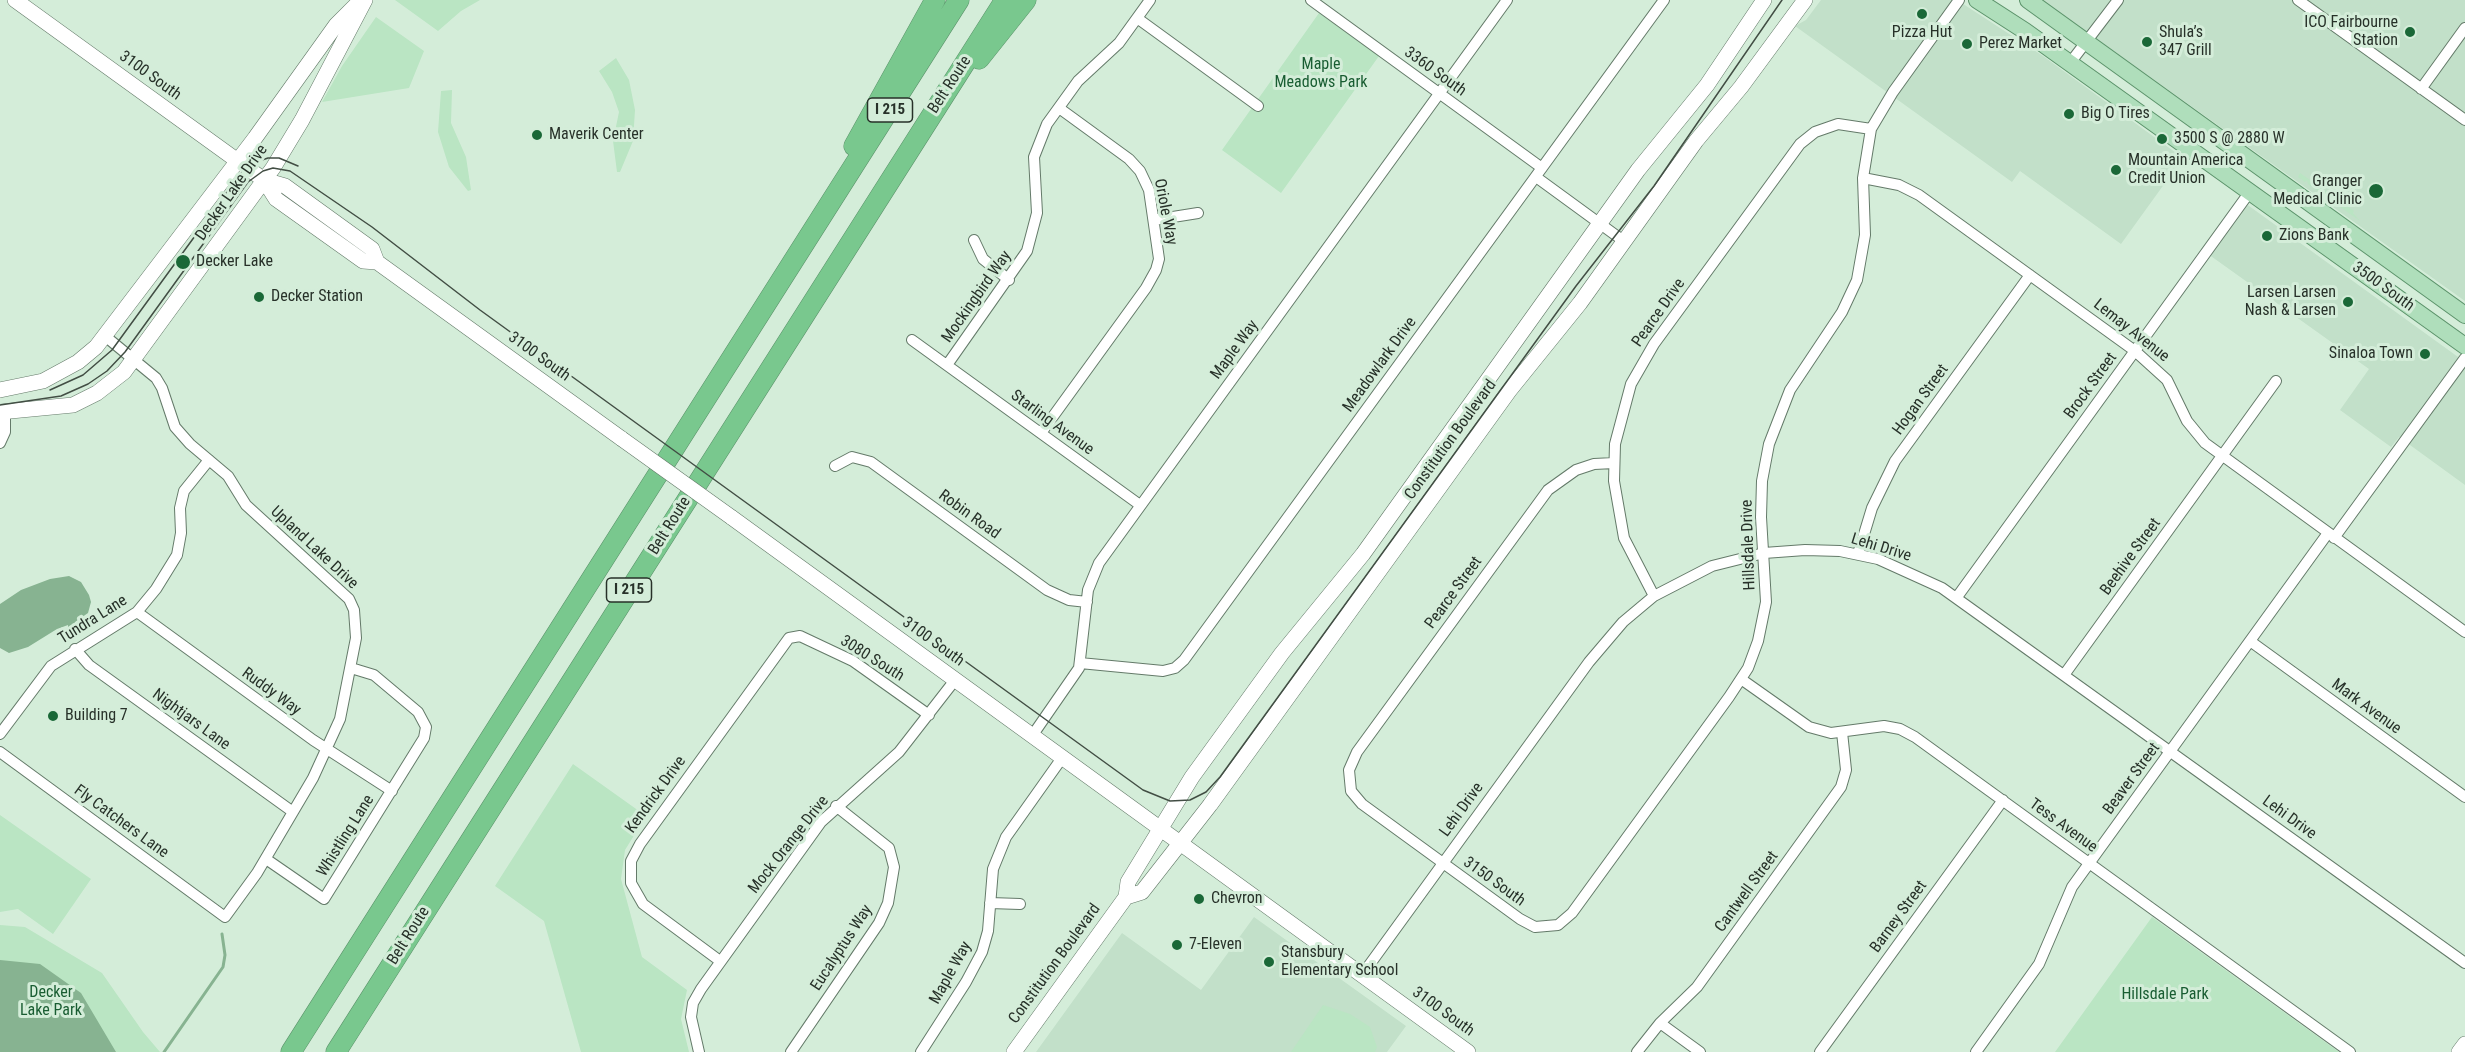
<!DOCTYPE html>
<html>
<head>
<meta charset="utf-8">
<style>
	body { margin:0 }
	canvas { display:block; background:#d4edd9 }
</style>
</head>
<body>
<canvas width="2465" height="1052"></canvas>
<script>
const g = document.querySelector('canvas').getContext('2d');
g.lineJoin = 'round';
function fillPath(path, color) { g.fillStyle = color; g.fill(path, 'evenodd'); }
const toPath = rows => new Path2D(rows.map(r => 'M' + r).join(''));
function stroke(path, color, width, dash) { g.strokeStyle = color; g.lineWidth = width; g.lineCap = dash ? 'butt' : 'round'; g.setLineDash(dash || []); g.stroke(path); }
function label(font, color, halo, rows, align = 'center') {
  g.font = font + ' "Roboto Condensed",sans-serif'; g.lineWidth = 6; g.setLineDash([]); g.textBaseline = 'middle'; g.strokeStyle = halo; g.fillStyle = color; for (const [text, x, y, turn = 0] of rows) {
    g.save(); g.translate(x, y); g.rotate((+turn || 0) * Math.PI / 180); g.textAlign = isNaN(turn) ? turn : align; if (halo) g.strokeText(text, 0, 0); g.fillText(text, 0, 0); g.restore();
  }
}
const built = toPath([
	[1821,0,1957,0,2043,56,2183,158,2121,244,2020,171,2012,182,1795,26,1806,20],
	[2042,0,2465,0,2465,301],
	[2238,198,2465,362,2465,485,2399,437,2391,447,2340,410,2369,369,2201,249],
	[1254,917,1406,1026,1387,1052,1036,1052,1122,933,1201,990]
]);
const green = toPath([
	[395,0,480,0,461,11,438,31],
	[1319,13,1379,56,1281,193,1222,150],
	[376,17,424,51,409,88,322,102,342,66],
	[616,58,629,80,635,110,633,141,620,172,617,172,613,141,619,112,612,92,599,71],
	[452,90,451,123,466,157,471,190,468,191,449,167,438,132,441,91],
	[2300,173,2354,211,2353,213,2360,221,2308,184,2307,180,2305,182,2298,177],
	[573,764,646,816,625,850,621,879,642,957,687,990,681,1019,689,1052,581,1052,544,921,495,886],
	[0,815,91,879,53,934,18,909,0,912],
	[2152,917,2177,935,2339,1052,2055,1052],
	[0,925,25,927,102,973,143,1032,160,1052,0,1052],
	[1323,1005,1350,1014,1370,1027,1377,1047,1375,1052,1291,1052]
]);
const water = toPath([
	[69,576,81,582,89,595,91,602,88,613,75,622,71,629,68,629,68,625,57,629,28,647,9,653,0,648,0,604,21,590,50,579],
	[0,960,40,964,81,993,116,1052,0,1052]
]);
const stream = toPath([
	[164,1052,223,967,225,955,222,934]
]);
const street = toPath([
	[1311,0,1542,168],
	[2298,0,2465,120],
	[1137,18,1258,106],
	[2070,63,2118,0],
	[2421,89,2465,28],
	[1536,177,1625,242],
	[1863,178,1899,185,1919,195,2135,351,2167,380,2187,421,2205,443,2465,632],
	[1154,220,1198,213],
	[974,240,983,259,1009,280],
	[912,340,1140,505],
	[947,365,1027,251,1037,213,1034,157,1047,124,1078,81,1119,43,1150,0],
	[1041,433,1146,288,1156,270,1159,259,1149,190,1140,171,1129,159,1059,108],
	[0,443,5,432,5,412],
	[1614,463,1594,464,1576,470,1548,490,1357,752,1349,770,1351,791,1362,804,1520,919,1535,927,1558,925,1572,913,1729,697,1748,668,1758,641,1766,602,1761,517,1762,481,1769,444,1790,390,1842,312,1857,280,1865,235,1863,178,1871,129,1893,92,1959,0],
	[835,466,852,457,871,462,1047,590,1069,600,1087,602],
	[2334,538,2465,358],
	[1858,554,1872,508,1895,461,2030,275],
	[1654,596,1624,538,1614,481,1615,444,1631,384,1654,344,1800,144,1815,132,1838,124,1871,129],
	[1957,597,2249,193],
	[137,612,313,740,392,791],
	[2250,641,2465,797],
	[75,649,89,665,293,812],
	[1080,663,1163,671,1175,668,1184,660,1664,0],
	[2064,675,2276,381],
	[1741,679,1809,727,1831,733,1884,726,1900,729,1915,737,2350,1052],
	[0,734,51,666,137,612,156,589,177,555,181,533,180,508,184,491,209,460],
	[1032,736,1079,668,1088,590,1099,563,1507,0],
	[0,752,225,917,257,873,313,778,340,719,356,638,354,610,349,599,246,505,228,476,190,444,175,427,162,388,156,378,105,336],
	[266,859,324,899,424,738,426,727,418,712,374,675,351,668],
	[990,903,1020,904],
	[720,961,643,904,631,883,631,861,640,844,789,638,800,636,853,661,929,715],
	[1362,975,1589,662,1623,622,1654,596,1712,566,1764,553,1805,550,1840,551,1878,559,1942,588,2465,963],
	[1660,1023,1700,1052],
	[699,1052,691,1017,693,1003,701,989,821,822,899,752,955,680],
	[791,1052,879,923,888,903,894,867,889,848,836,806],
	[921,1052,966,982,982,952,988,931,993,869,1006,837,1062,758],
	[1637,1052,1660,1023,1697,987,1841,787,1846,770,1842,732],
	[1820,1052,2003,800],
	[1976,1052,2039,964,2072,887,2328,533]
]);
const secondary = toPath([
	[15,0,264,180,285,186,372,249,377,262,622,439],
	[264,180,276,199,363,261,377,262],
	[0,390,43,381,78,362,96,347,255,138,336,25,358,3],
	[0,412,73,405,97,393,124,372,273,168,302,120,365,0],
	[731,517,1468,1052],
	[1126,897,1142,892,1210,805,1509,391,1580,303,1696,141,1741,87,1805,0],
	[1014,1052,1126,897,1128,882,1192,777,1282,653,1363,554,1638,170,1707,85,1764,0],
	[2459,1052,2465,1044]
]);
const primary = toPath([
	[1977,0,2025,31,2465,346],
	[2028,0,2465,315]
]);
const highway = toPath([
	[979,59,1026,0],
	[854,146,935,0],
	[291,1052,959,0],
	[336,1052,1005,0]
]);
const tram = toPath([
	[50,390,83,375,112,350,243,170,253,163,268,158,279,158,298,166],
	[0,405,61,396,88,384,107,371,125,352,248,182,263,171,273,168,290,171,372,227,480,310,1143,790,1170,801,1190,800,1206,792,1220,777,1576,286,1654,186,1782,0]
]);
const secondaryBridge = toPath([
	[622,439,731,517]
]);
const markers = [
	[1922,14,6,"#1a6837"],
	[2410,32,6,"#1a6837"],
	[2147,42,6,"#1a6837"],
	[1967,44,6,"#1a6837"],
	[2069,114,6,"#1a6837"],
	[537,135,6,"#1a6837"],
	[2162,139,6,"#1a6837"],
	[2116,170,6,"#1a6837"],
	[2376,191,8,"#1a6837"],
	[2267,236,6,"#1a6837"],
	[183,262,8,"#1a6837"],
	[259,297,6,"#1a6837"],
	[2348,302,6,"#1a6837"],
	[2425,354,6,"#1a6837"],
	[53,716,6,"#1a6837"],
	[1199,899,6,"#1a6837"],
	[1177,945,6,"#1a6837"],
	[1269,962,6,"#1a6837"]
];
const shields = [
	[890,110,45],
	[629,590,45]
];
const shieldNames = [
	["I 215",890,110],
	["I 215",629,590]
];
const poiNames = [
	["ICO Fairbourne",2398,23,"right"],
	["Station",2398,41,"right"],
	["Pizza Hut",1922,33,"center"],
	["Shula’s",2159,33],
	["347 Grill",2159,51],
	["Perez Market",1979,44],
	["Big O Tires",2081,114],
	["Maverik Center",549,135],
	["3500 S @ 2880 W",2174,139],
	["Mountain America",2128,161],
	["Credit Union",2128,179],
	["Granger",2362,182,"right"],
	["Medical Clinic",2362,200,"right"],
	["Zions Bank",2279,236],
	["Decker Lake",196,262],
	["Larsen Larsen",2336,293,"right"],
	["Nash & Larsen",2336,311,"right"],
	["Decker Station",271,297],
	["Sinaloa Town",2413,354,"right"],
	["Building 7",65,716],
	["Chevron",1211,899],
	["7-Eleven",1189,945],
	["Stansbury",1281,953],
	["Elementary School",1281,971]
];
const parkNames = [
	["Maple",1321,65],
	["Meadows Park",1321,83],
	["Decker",51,993],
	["Lake Park",51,1011],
	["Hillsdale Park",2165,995]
];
const streetNames = [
	["3360 South",1435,72,36],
	["3100 South",150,76,36],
	["Belt Route",950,85,-57],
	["Decker Lake Drive",232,193,-55],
	["Oriole Way",1165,212,79],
	["3500 South",2383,287,36],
	["Mockingbird Way",977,297,-55],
	["Pearce Drive",1659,313,-55],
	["Lemay Avenue",2131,331,38],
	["Maple Way",1235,350,-54],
	["3100 South",539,357,36],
	["Meadowlark Drive",1380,365,-54],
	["Brock Street",2091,386,-54],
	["Hogan Street",1921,400,-54],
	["Starling Avenue",1052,423,36],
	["Constitution Boulevard",1451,440,-54],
	["Robin Road",969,515,36],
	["Belt Route",670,526,-58],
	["Hillsdale Drive",1749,545,-92],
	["Upland Lake Drive",314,548,43],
	["Lehi Drive",1881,548,17],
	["Beehive Street",2131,557,-54],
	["Pearce Street",1454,593,-54],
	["Tundra Lane",93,620,-32],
	["3100 South",933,642,36],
	["3080 South",872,659,32],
	["Ruddy Way",271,692,36],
	["Mark Avenue",2366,707,36],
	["Nightjars Lane",191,720,36],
	["Beaver Street",2132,779,-54],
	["Kendrick Drive",656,795,-54],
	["Lehi Drive",1462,810,-54],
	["Lehi Drive",2289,818,36],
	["Fly Catchers Lane",121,822,36],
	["Tess Avenue",2063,826,36],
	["Whistling Lane",346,836,-58],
	["Mock Orange Drive",789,845,-52],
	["3150 South",1494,882,36],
	["Cantwell Street",1747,892,-54],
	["Barney Street",1899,917,-54],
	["Belt Route",409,936,-58],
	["Eucalyptus Way",842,948,-57],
	["Constitution Boulevard",1055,964,-54],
	["Maple Way",951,973,-61],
	["3100 South",1443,1012,36]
];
fillPath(built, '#c2e0c9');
fillPath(green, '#bae5c3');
fillPath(water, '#87b391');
stroke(stream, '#87b391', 3);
stroke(street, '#647a69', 12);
stroke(secondary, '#647a69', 16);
stroke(primary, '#5c936b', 18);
stroke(highway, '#5c936b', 21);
stroke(street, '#fff', 10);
stroke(secondary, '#fff', 15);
stroke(primary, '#afdebb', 16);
stroke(highway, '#79c88e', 20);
stroke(tram, '#424e44', 1.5);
stroke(secondaryBridge, '#647a69', 16, []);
stroke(secondaryBridge, '#fff', 15);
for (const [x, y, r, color] of markers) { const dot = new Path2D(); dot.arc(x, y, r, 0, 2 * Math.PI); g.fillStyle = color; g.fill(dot); stroke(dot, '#d4edd9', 2); }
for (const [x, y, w] of shields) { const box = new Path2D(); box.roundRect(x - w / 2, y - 12, w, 24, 4.5); g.fillStyle = '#d4edd9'; g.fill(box); stroke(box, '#273129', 1.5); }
label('bold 15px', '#273129', null, shieldNames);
label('16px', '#273129', '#d4edd9', poiNames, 'left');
label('16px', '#195d32', '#d4edd9', parkNames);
label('16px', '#273129', '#d4edd9', streetNames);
</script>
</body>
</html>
